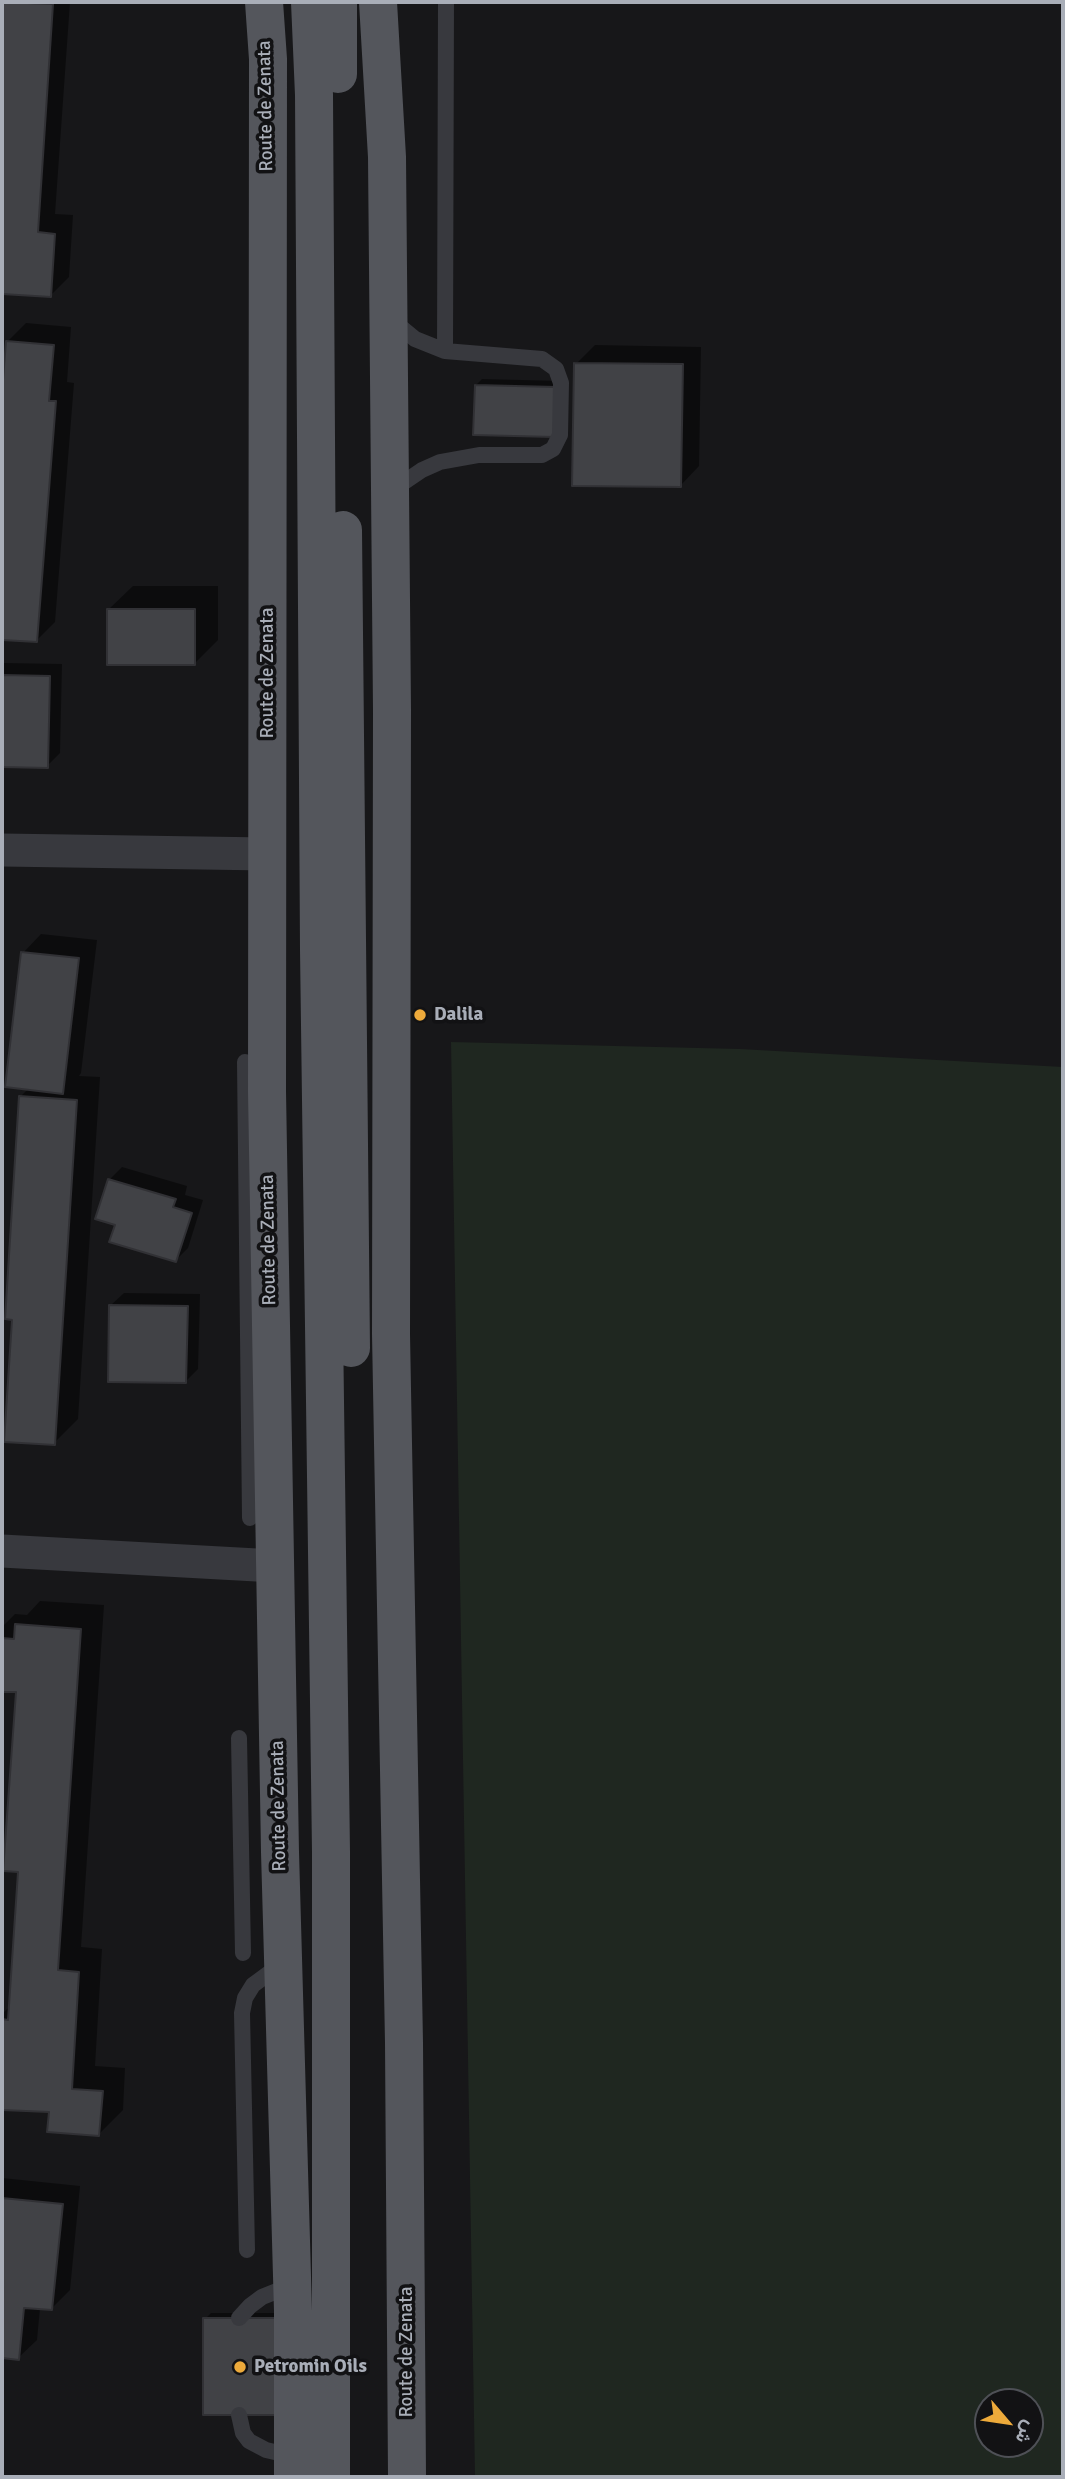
<!DOCTYPE html>
<html>
<head>
<meta charset="utf-8">
<style>
	body { margin:0 }
	#map { position:relative; width:1065px; height:2479px; overflow:hidden; background:#171719; font-family:Signika,Vazirmatn,sans-serif }
	canvas { display:block }
	.frame { position:absolute; inset:0; border:4px solid #a9aeb8; pointer-events:none }
	.north { position:absolute; left:974px; top:2388px; width:70px; height:70px; box-sizing:border-box; background:#121214; border:2px solid #4e5056; border-radius:50%; rotate:119deg; font-size:19px; font-weight:700; line-height:28px; text-align:center; color:#a9aeb8 }
	.north::after { content:''; display:block; margin:auto; width:24px; height:32px; background:#edaa3b; clip-path:polygon(50% 0,100% 100%,50% 72%,0 100%) }
</style>
</head>
<body>
<div id="map">
<canvas width="1065" height="2479"></canvas>
<div class="frame"></div>
<div class="north">ش</div>
</div>
<script>
const g = document.querySelector('canvas').getContext('2d');
g.lineJoin = 'round';
function fillPath(path, color) { g.fillStyle = color; g.fill(path, 'evenodd'); }
const toPath = rows => new Path2D(rows.map(r => 'M' + r).join(''));
function stroke(path, color, width, dash) { g.strokeStyle = color; g.lineWidth = width; g.lineCap = dash ? 'butt' : 'round'; g.setLineDash(dash || []); g.stroke(path); }
function label(font, color, halo, rows, align = 'center') {
  g.font = font + ' Signika,sans-serif'; g.lineWidth = 7; g.setLineDash([]); g.textBaseline = 'middle'; g.strokeStyle = halo; g.fillStyle = color; for (const [text, x, y, turn = 0] of rows) {
    g.save(); g.translate(x, y); g.rotate((+turn || 0) * Math.PI / 180); g.textAlign = isNaN(turn) ? turn : align; if (halo) g.strokeText(text, 0, 0); g.fillText(text, 0, 0); g.restore();
  }
}
const green = toPath([
	[451,1042,740,1049,1063,1067,1063,2477,475,2477],
	[988,2402,1030,2402,1030,2444,988,2444]
]);
const shadow = toPath([
	[2,2,70,2,55,214,73,215,69,277,51,295,2,292],
	[26,323,71,327,67,382,74,383,55,622,37,640,2,638,2,416,7,342],
	[595,345,701,347,699,466,681,485,576,364],
	[482,379,561,381,560,429,476,385],
	[133,586,218,586,218,640,194,664,109,609],
	[4,663,62,664,60,753,47,766,2,765,2,666],
	[41,934,97,940,81,1073,79,1076,100,1077,78,1419,54,1443,14,1318,20,1097,29,1088,23,953],
	[122,1167,187,1186,185,1195,203,1200,188,1248,176,1260,117,1224,109,1180],
	[124,1293,200,1294,198,1369,185,1382,111,1305],
	[40,1601,104,1605,81,1947,102,1949,95,2066,125,2068,123,2110,99,2134,51,2111,2,2108,2,2014,11,2005,19,1870,18,1691,2,1690,2,1627,15,1614,27,1615],
	[2,2178,80,2186,70,2290,51,2309,40,2308,37,2340,18,2358,2,2357],
	[211,2313,282,2313,276,2413,205,2319],
	[2,2453,4,2453,2,2477]
]);
const building = toPath([
	[2,2,53,4,38,232,55,234,51,297,2,294,2,2],
	[6,341,54,345,49,401,56,401,37,642,2,640,2,392,6,341],
	[574,363,683,364,681,487,572,486,574,363],
	[475,385,556,387,554,437,473,435,475,385],
	[107,609,195,609,195,665,107,665,107,609],
	[2,675,50,676,48,768,2,767,2,675],
	[21,952,79,958,63,1094,5,1087,21,952],
	[19,1096,77,1100,55,1445,4,1442,12,1320,5,1319,19,1096],
	[108,1179,176,1199,173,1207,192,1213,176,1262,109,1242,115,1225,95,1219,108,1179],
	[109,1305,188,1306,186,1383,108,1382,109,1305],
	[15,1624,81,1629,58,1970,79,1972,72,2089,103,2091,99,2136,47,2132,49,2112,2,2110,2,2019,8,2020,18,1872,3,1871,16,1692,2,1692,2,1638,14,1639,15,1624],
	[2,2198,63,2204,52,2310,24,2308,19,2360,2,2358,2,2198],
	[203,2318,276,2318,277,2415,203,2415,203,2318]
]);
const service = toPath([
	[392,320,415,339,445,351,542,359,556,369,561,383,560,435,553,449,542,455,479,455,440,462,422,470,394,489],
	[445,351,446,2],
	[245,1062,250,1518],
	[239,1738,243,1953],
	[247,2250,242,2013,245,1998,253,1985,272,1971,283,1969],
	[239,2318,250,2306,262,2297,277,2291,292,2291],
	[239,2415,243,2433,249,2441,266,2450,292,2456]
]);
const minor = toPath([
	[2,850,268,854],
	[2,1551,275,1566]
]);
const primary = toPath([
	[264,2,268,59,267,1091,280,1852,293,2311,293,2477],
	[310,2,314,95,319,950,331,1852,331,2477],
	[338,2,338,74],
	[378,2,387,157,392,710,391,1334,404,2043,407,2477],
	[343,530,351,1348]
]);
const markers = [
	[420,1015,7,"#edaa3b"],
	[240,2367,7,"#edaa3b"]
];
const streetNames = [
	["Route de Zenata",266,106,-91],
	["Route de Zenata",268,673,-90],
	["Route de Zenata",269,1240,-91],
	["Route de Zenata",279,1806,-91],
	["Route de Zenata",407,2352,-90]
];
const poiNames = [
	["Dalila",434,1015],
	["Petromin Oils",254,2367]
];
fillPath(green, '#1f2720');
fillPath(shadow, '#0007');
fillPath(building, '#414246');
stroke(building, '#313135', 2);
stroke(service, '#38393e', 16);
stroke(minor, '#38393e', 33);
stroke(primary, '#54565c', 38);
for (const [x, y, r, color] of markers) { const dot = new Path2D(); dot.arc(x, y, r, 0, 2 * Math.PI); g.fillStyle = color; g.fill(dot); stroke(dot, '#121214', 2.5); }
label('19px', '#a9aeb8', '#121214', streetNames);
label('bold 19px', '#a9aeb8', '#121214', poiNames, 'left');
</script>
</body>
</html>
